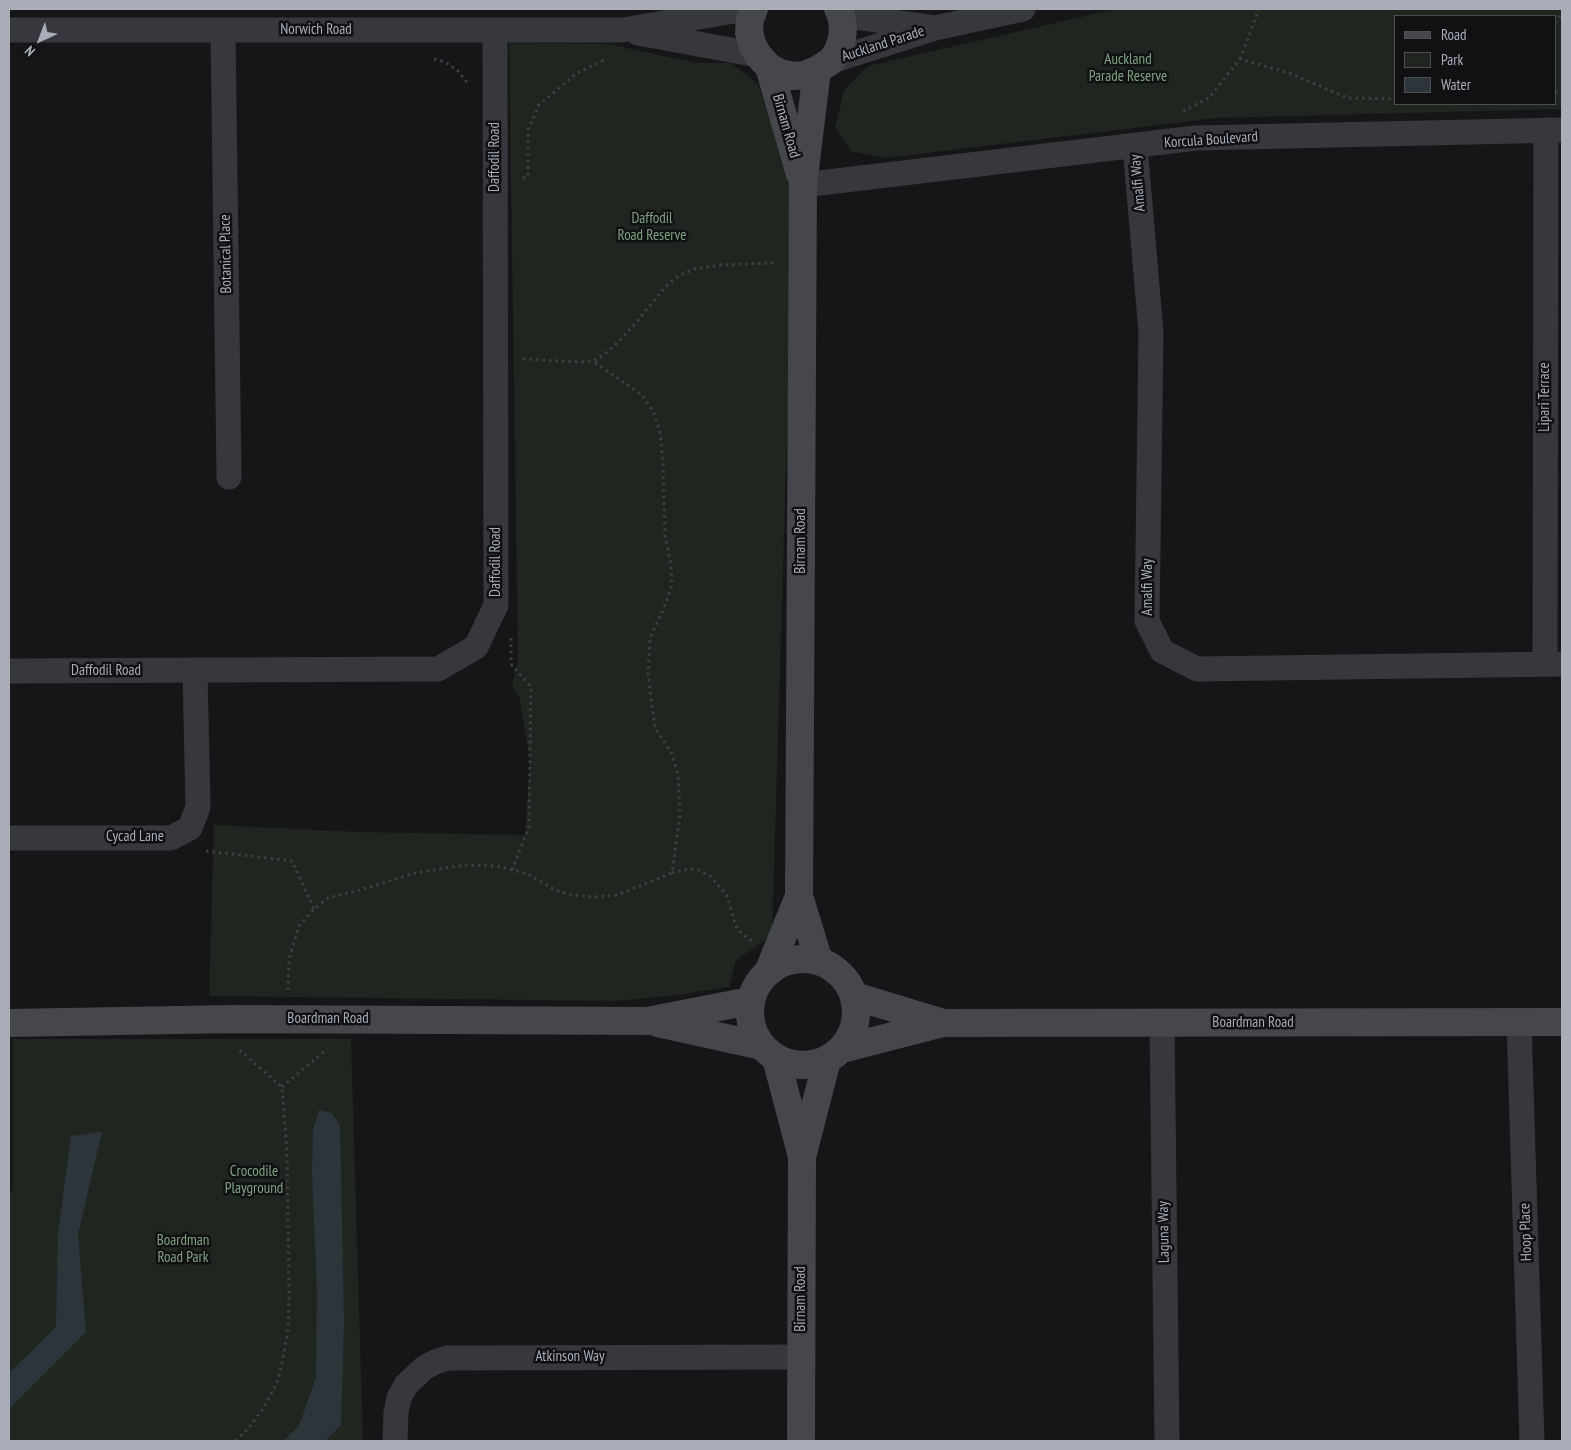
<!DOCTYPE html>
<html>
<head>
<meta charset="utf-8">
<style>
	body { margin:0 }
	#map { position:relative; width:1571px; height:1450px; overflow:hidden; background:#161618; font-family:"PT Sans Narrow",sans-serif }
	canvas { display:block }
	.frame { position:absolute; inset:0; border:10px solid #a8adb8; pointer-events:none }
	.legend { position:absolute; left:1394px; top:15px; width:162px; height:90px; box-sizing:border-box; background:#111113; border:1px solid #4d4f55; margin:0; padding:6px 9px; list-style:none; font-size:15px; color:#a8adb8 }
	.legend li { display:flex; align-items:center; gap:10px; height:25px }
	.legend b { width:25px; border:1px solid #4d4f55 }
	.north { position:absolute; left:15px; top:15px; width:50px; height:50px; -webkit-text-stroke:4px #111113; paint-order:stroke; rotate:223deg; font-size:14px; font-weight:700; line-height:20px; text-align:center; color:#a8adb8 }
	.north::after { content:''; display:block; margin:auto; width:18px; height:22px; background:#a8adb8; clip-path:polygon(50% 0,100% 100%,50% 72%,0 100%) }
</style>
</head>
<body>
<div id="map">
<canvas width="1571" height="1450"></canvas>
<div class="frame"></div>
<ul class="legend">
<li><b style="height:6px;background:#45474d"></b>Road</li>
<li><b style="height:14px;background:#1e261f"></b>Park</li>
<li><b style="height:14px;background:#2c353c"></b>Water</li>
</ul>
<div class="north">N</div>
</div>
<script>
const g = document.querySelector('canvas').getContext('2d');
g.lineJoin = 'round';
function fillPath(path, color) { g.fillStyle = color; g.fill(path, 'evenodd'); }
const toPath = rows => new Path2D(rows.map(r => 'M' + r).join(''));
function stroke(path, color, width, dash) { g.strokeStyle = color; g.lineWidth = width; g.lineCap = dash ? 'butt' : 'round'; g.setLineDash(dash || []); g.stroke(path); }
function label(font, color, halo, rows, align = 'center') {
  g.font = font + ' "PT Sans Narrow",sans-serif'; g.lineWidth = 5; g.setLineDash([]); g.textBaseline = 'middle'; g.strokeStyle = halo; g.fillStyle = color; for (const [text, x, y, turn = 0] of rows) {
    g.save(); g.translate(x, y); g.rotate((+turn || 0) * Math.PI / 180); g.textAlign = isNaN(turn) ? turn : align; if (halo) g.strokeText(text, 0, 0); g.fillText(text, 0, 0); g.restore();
  }
}
const green = toPath([
	[1116,9,1562,9,1562,109,1216,118,885,158,851,151,835,128,844,90,868,66],
	[1395,16,1555,16,1555,104,1395,104],
	[509,43,608,44,697,63,731,63,758,84,789,178,793,238,772,936,736,960,729,987,677,995,616,1001,209,996,214,825,360,832,525,835,530,761,519,696,512,686,518,661],
	[13,1039,351,1039,363,1441,9,1441,9,1194,13,1189]
]);
const water = toPath([
	[319,1110,332,1113,340,1126,344,1323,341,1425,325,1441,283,1441,299,1426,316,1377,317,1292,312,1172,313,1130],
	[102,1132,78,1234,86,1332,9,1409,9,1373,56,1327,58,1233,71,1136]
]);
const path = toPath([
	[1555,23,1562,13],
	[434,59,445,62,458,71,467,82],
	[1240,59,1259,9],
	[1555,92,1562,92],
	[1183,111,1209,98,1240,59,1289,73,1348,98,1395,99],
	[523,178,528,177,528,130,539,105,577,73,606,59],
	[523,359,580,362,593,361,602,356,614,346,635,324,666,286,680,275,694,269,721,265,774,263],
	[511,638,511,664,531,687,529,827,512,870],
	[206,851,292,861,314,909],
	[672,873,689,869,699,870,710,876,726,894,736,926,741,933,752,941],
	[288,990,289,959,299,926,314,909,328,898,360,890,415,873,465,865,497,866,512,870,528,874,555,890,572,895,594,897,617,895,672,873,680,815,678,774,671,752,655,728,648,673,650,638,664,608,672,585,671,564,665,537,663,465,660,432,653,411,642,395,593,361],
	[282,1087,327,1049],
	[236,1441,250,1426,262,1410,277,1383,282,1364,288,1330,289,1300,287,1151,282,1087,238,1049]
]);
const street = toPath([
	[841,15,928,27],
	[9,30,623,30,746,9],
	[223,30,229,477],
	[638,33,758,55],
	[831,61,935,28,1023,9],
	[1135,146,1151,332,1147,621,1162,651,1197,669,1562,664],
	[803,185,1196,138,1562,130],
	[1545,664,1546,130],
	[9,671,438,669,476,647,496,605,495,30],
	[9,838,171,838,190,828,198,807,195,671],
	[1162,1023,1167,1441],
	[1519,1023,1532,1441],
	[395,1441,396,1412,399,1398,406,1385,424,1368,435,1362,448,1358,801,1357]
]);
const secondary = toPath([
	[754,9,750,19,749,32,752,44,758,55,769,67,780,73,793,76,805,75,817,70,831,61,838,51,842,39,843,27,841,15,838,9],
	[769,67,800,174],
	[817,70,803,185,799,896,819,961],
	'750 1012a53 53 0 1 1 106 0a53 53 0 1 1-106 0Z',
	[769,970,799,896],
	[854,996,943,1023],
	[9,1023,234,1019,647,1021,750,1001],
	[658,1023,762,1046],
	[842,1049,943,1023,1562,1022],
	[776,1058,801,1153],
	[801,1441,802,1157,827,1060]
]);
const streetNames = [
	["Norwich Road",316,30],
	["Auckland Parade",883,44,-18],
	["Birnam Road",786,126,74],
	["Korcula Boulevard",1211,140,-4],
	["Daffodil Road",495,157,-90],
	["Amalfi Way",1138,183,-95],
	["Botanical Place",226,254,-91],
	["Lipari Terrace",1545,397,-90],
	["Birnam Road",801,541,-90],
	["Daffodil Road",496,562,-90],
	["Amalfi Way",1148,587,-90],
	["Daffodil Road",106,671],
	["Cycad Lane",135,837],
	["Boardman Road",328,1019],
	["Boardman Road",1253,1023],
	["Laguna Way",1164,1232,-91],
	["Hoop Place",1526,1232,-92],
	["Birnam Road",801,1299,-90],
	["Atkinson Way",570,1357]
];
const parkNames = [
	["Auckland",1128,60],
	["Parade Reserve",1128,77],
	["Daffodil",652,219],
	["Road Reserve",652,236],
	["Crocodile",254,1172],
	["Playground",254,1189],
	["Boardman",183,1241],
	["Road Park",183,1258]
];
fillPath(green, '#1e261f');
fillPath(water, '#2c353c');
stroke(path, '#3d3f44', 3, [2.5, 4]);
stroke(street, '#37383d', 25);
stroke(secondary, '#45474d', 28);
label('15px', '#a8adb8', '#111113', streetNames);
label('15px', '#7fa381', '#111113', parkNames);
</script>
</body>
</html>
